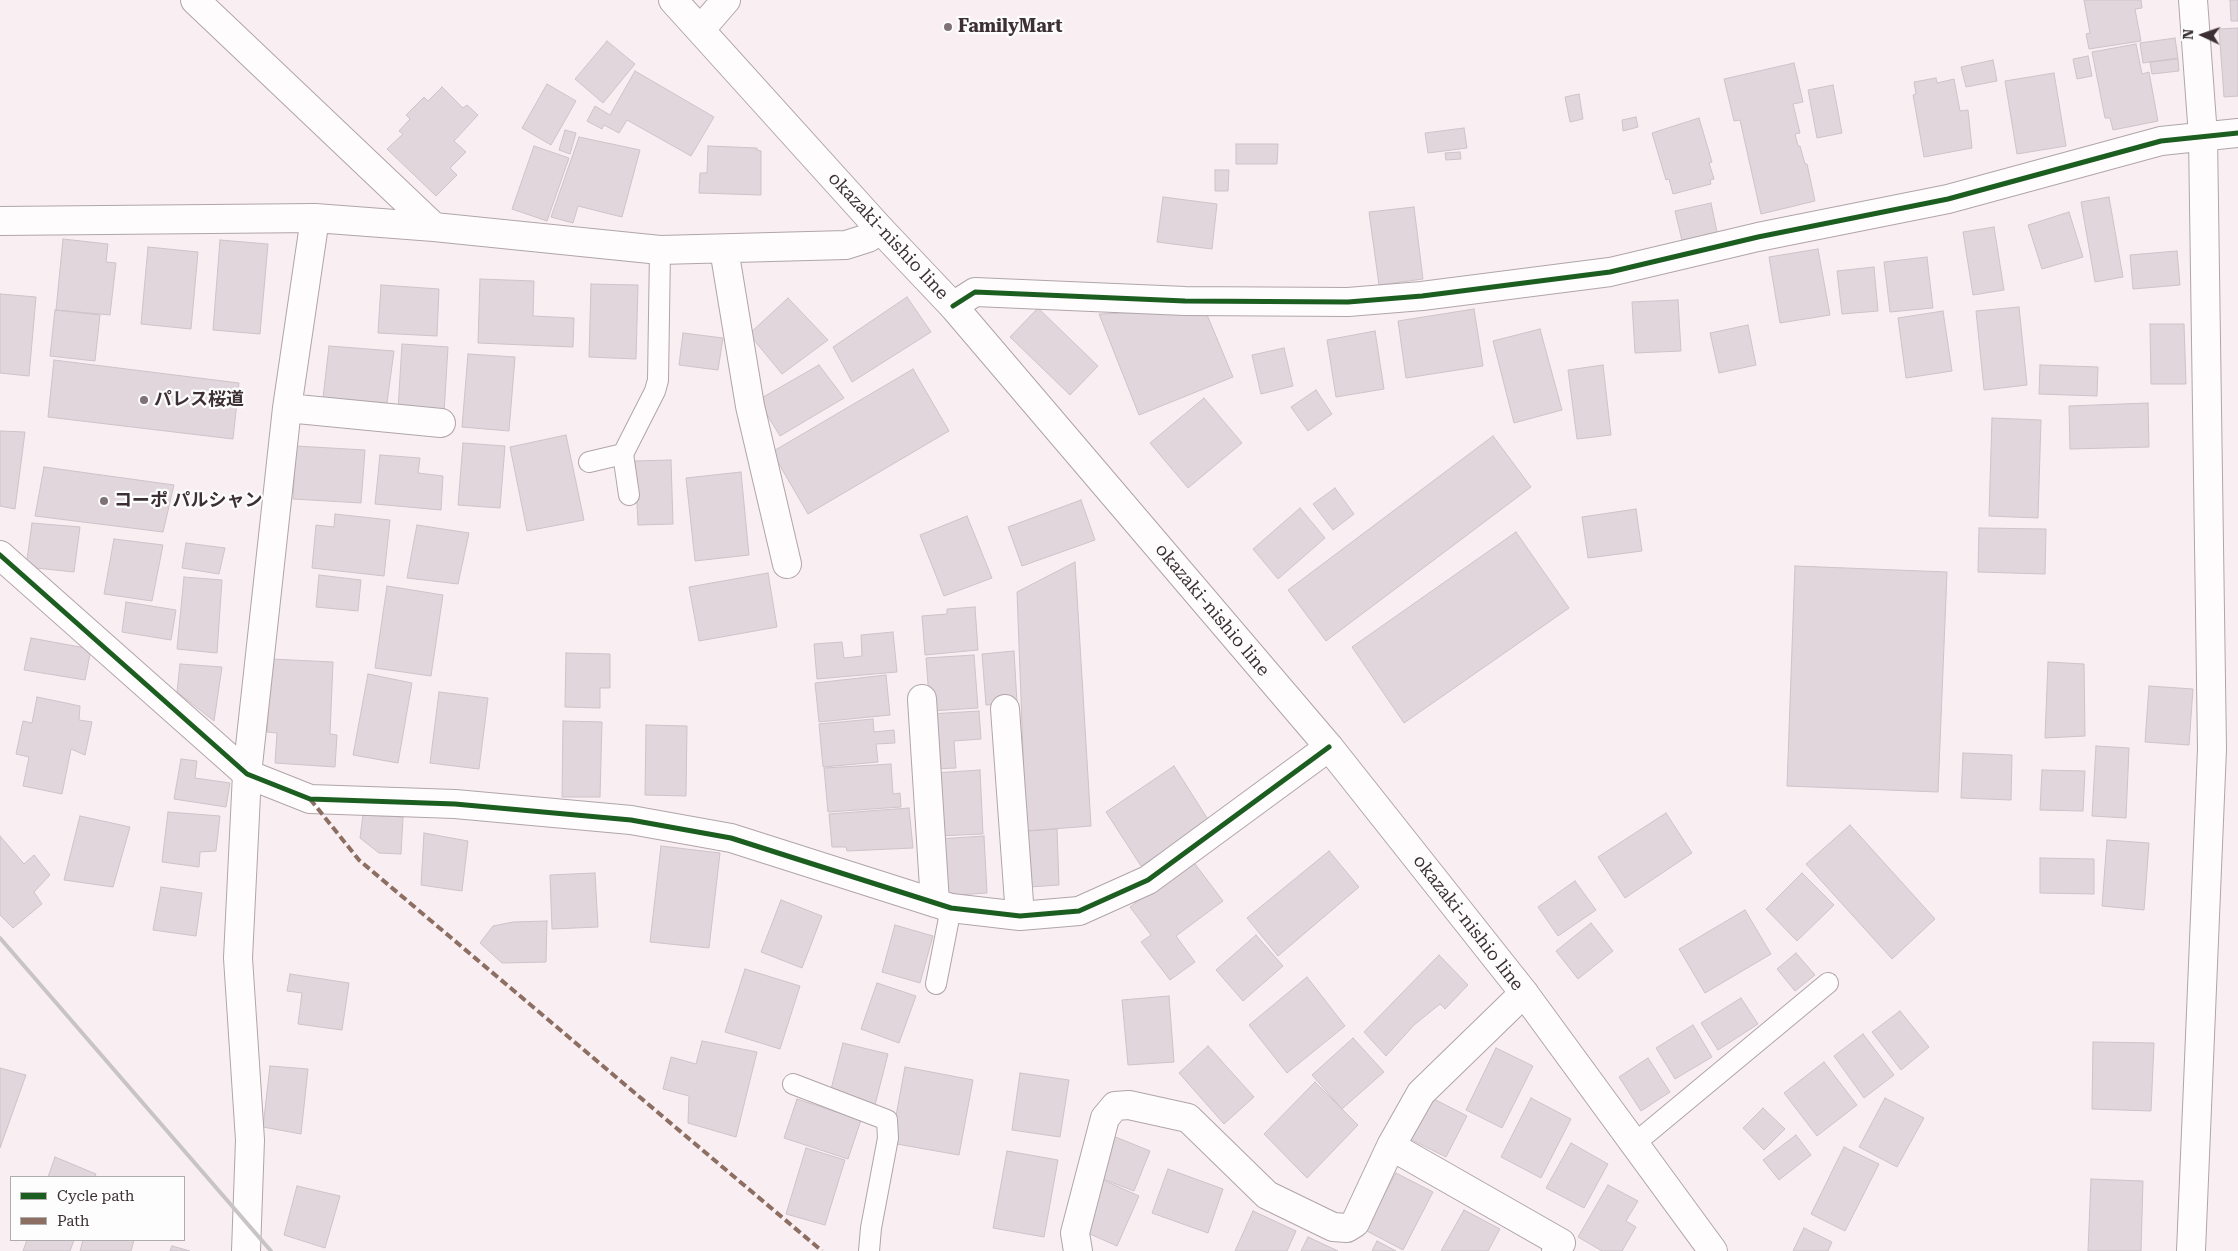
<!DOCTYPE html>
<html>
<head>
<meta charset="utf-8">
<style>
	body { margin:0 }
	#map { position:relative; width:2238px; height:1251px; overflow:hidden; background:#f9eef1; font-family:"Roboto Serif",serif }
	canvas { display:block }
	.legend { position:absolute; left:10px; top:1176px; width:175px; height:65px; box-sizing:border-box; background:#fdfdfd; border:1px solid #b0abad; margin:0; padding:6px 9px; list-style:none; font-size:15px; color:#3d3034 }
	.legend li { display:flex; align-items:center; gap:10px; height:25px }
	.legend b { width:25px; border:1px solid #b0abad }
	.north { position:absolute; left:2178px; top:10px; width:50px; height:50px; -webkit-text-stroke:4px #fdfdfd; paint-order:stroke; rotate:273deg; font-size:14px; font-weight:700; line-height:20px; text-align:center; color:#3d3034 }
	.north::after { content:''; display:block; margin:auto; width:18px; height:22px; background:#3d3034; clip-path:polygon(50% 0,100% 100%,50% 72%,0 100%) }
</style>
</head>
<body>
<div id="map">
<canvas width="2238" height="1251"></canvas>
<ul class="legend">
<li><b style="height:6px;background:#1b5e20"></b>Cycle path</li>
<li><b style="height:6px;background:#8d6e63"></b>Path</li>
</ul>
<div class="north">N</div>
</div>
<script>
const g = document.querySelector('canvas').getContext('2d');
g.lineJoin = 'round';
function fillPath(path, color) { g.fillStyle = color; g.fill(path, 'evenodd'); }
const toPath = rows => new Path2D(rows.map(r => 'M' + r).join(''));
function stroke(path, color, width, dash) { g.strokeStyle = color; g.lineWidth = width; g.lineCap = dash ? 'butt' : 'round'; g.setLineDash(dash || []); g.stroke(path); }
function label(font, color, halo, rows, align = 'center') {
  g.font = font + ' "Roboto Serif","Noto Sans JP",serif'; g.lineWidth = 4.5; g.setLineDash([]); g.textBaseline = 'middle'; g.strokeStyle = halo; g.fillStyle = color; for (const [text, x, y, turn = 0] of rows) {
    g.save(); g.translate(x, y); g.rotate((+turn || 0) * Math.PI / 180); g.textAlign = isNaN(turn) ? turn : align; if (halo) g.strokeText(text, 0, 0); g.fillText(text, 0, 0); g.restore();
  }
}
const building = toPath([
	[2084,0,2141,0,2142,8,2135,9,2141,41,2089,49,2086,34,2090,33,2084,0],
	[2230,0,2238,0,2238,21,2231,21,2230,0],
	[2238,28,2238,96,2224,97,2219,29,2238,28],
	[2175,38,2178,58,2143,63,2140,43,2175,38],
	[607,41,635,64,603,103,575,79,607,41],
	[2136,44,2142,74,2149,72,2158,121,2113,130,2110,118,2105,118,2092,52,2136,44],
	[2088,56,2092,76,2077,79,2073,59,2088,56],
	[2178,59,2179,71,2152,74,2150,62,2178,59],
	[1993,60,1997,81,1966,87,1961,67,1993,60],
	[1794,63,1803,102,1793,104,1800,133,1795,134,1798,146,1800,146,1805,164,1807,164,1815,201,1761,214,1740,120,1734,121,1724,79,1794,63],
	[635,71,714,117,691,156,627,120,619,133,604,125,602,129,587,121,595,106,610,115,635,71],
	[2054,73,2066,146,2017,154,2005,81,2054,73],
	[1936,78,1937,83,1954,79,1960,111,1968,110,1972,148,1924,157,1913,95,1916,94,1914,82,1936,78],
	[547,84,576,101,551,145,522,128,547,84],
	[1833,85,1842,133,1817,138,1808,90,1833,85],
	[442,87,463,108,467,105,478,115,454,141,466,152,450,168,457,175,436,196,387,149,403,134,399,131,410,119,406,115,424,97,428,101,442,87],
	[1579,94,1583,119,1570,122,1565,97,1579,94],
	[1636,117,1638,127,1623,131,1622,120,1636,117],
	[1699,118,1712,162,1709,163,1714,179,1710,180,1711,184,1673,194,1669,179,1666,180,1652,133,1699,118],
	[1464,128,1467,148,1428,153,1425,133,1464,128],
	[565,130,576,133,570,154,559,150,565,130],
	[579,137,640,150,622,217,578,206,573,223,551,217,579,137],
	[1236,144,1278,144,1277,164,1236,164,1236,144],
	[534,146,569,158,547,221,512,209,534,146],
	[708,146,757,148,757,150,761,151,761,195,699,193,700,173,707,173,708,146],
	[1460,152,1461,159,1446,160,1445,153,1460,152],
	[1215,170,1229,170,1228,191,1215,191,1215,170],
	[1163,197,1217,204,1212,249,1157,242,1163,197],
	[2109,197,2123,277,2095,282,2081,202,2109,197],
	[1711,203,1718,237,1683,245,1675,211,1711,203],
	[1414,207,1423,279,1379,285,1369,212,1414,207],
	[2069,212,2083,257,2042,269,2028,225,2069,212],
	[1994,227,2004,290,1973,295,1963,232,1994,227],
	[63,239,108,244,106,262,116,263,110,315,56,310,63,239],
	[220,240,268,244,260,334,213,330,220,240],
	[148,247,198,252,191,329,141,324,148,247],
	[1818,249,1830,315,1780,323,1769,257,1818,249],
	[2177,251,2180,285,2133,289,2130,255,2177,251],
	[1927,257,1933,308,1890,312,1884,262,1927,257],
	[1874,267,1878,311,1842,314,1837,271,1874,267],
	[480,279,534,281,533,316,574,318,573,347,478,343,480,279],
	[591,284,638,285,636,359,589,357,591,284],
	[381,285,439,289,437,336,378,333,381,285],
	[0,294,36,297,29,376,0,373,0,294],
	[907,297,931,332,852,382,833,347,907,297],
	[788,298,828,340,782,374,749,334,788,298],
	[1678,300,1681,351,1635,353,1632,302,1678,300],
	[2019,307,2027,385,1984,390,1976,311,2019,307],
	[1038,308,1098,366,1070,395,1010,337,1038,308],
	[1474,309,1483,366,1406,378,1398,321,1474,309],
	[55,310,100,315,95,361,50,356,55,310],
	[1205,310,1233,377,1139,415,1099,314,1205,310],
	[1943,311,1952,371,1906,378,1898,318,1943,311],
	[2150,324,2184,324,2186,384,2151,384,2150,324],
	[1748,325,1756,365,1719,373,1710,333,1748,325],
	[1540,329,1562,410,1514,423,1493,341,1540,329],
	[1375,331,1384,389,1336,397,1327,340,1375,331],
	[683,333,723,338,718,370,679,365,683,333],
	[402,344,448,347,444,413,398,410,402,344],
	[329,346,394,351,387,403,323,398,329,346],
	[1284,348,1293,386,1261,394,1252,355,1284,348],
	[468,354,515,357,509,431,462,427,468,354],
	[54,360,239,383,233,439,48,417,54,360],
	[819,365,844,398,780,436,758,400,819,365],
	[1603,365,1611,435,1577,439,1568,370,1603,365],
	[2040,365,2098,367,2097,396,2039,394,2040,365],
	[913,369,949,431,808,514,772,452,913,369],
	[1316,390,1332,414,1308,431,1291,407,1316,390],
	[1204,398,1242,443,1188,488,1150,443,1204,398],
	[2148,403,2149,447,2070,449,2069,406,2148,403],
	[1992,418,2041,420,2038,518,1989,516,1992,418],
	[0,431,25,432,15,509,0,506,0,431],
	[566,435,584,520,527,531,510,447,566,435],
	[1493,436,1531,487,1326,641,1288,590,1493,436],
	[463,443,505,446,500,508,458,505,463,443],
	[296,446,365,450,361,503,293,499,296,446],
	[380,455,420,458,418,473,443,476,441,510,375,504,380,455],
	[671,460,673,524,638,525,635,461,671,460],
	[44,467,174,485,163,532,35,516,44,467],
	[741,472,749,555,695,561,686,478,741,472],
	[1335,488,1354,514,1333,530,1313,504,1335,488],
	[1081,500,1095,540,1022,566,1008,527,1081,500],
	[1300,508,1325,538,1278,579,1253,549,1300,508],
	[1636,509,1642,551,1588,558,1582,517,1636,509],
	[335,514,390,520,384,576,312,568,316,525,334,527,335,514],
	[967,516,992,578,944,596,920,535,967,516],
	[32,523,80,527,74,572,26,567,32,523],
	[417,525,469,533,458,584,407,578,417,525],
	[1979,528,2046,529,2045,574,1978,572,1979,528],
	[1516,532,1569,608,1404,723,1352,647,1516,532],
	[114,539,163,545,152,601,104,594,114,539],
	[186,543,225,548,219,574,182,568,186,543],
	[1075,562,1091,826,1026,831,1017,592,1075,562],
	[1795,566,1947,572,1938,792,1787,786,1795,566],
	[768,573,777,627,699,641,689,587,768,573],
	[319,575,361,580,358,611,316,607,319,575],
	[184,577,222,580,217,653,177,649,184,577],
	[387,586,443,595,431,676,375,668,387,586],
	[126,602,176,610,171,640,122,632,126,602],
	[975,607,978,650,925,655,922,616,947,614,947,609,975,607],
	[893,632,897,672,817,679,814,644,842,642,844,658,862,656,861,635,893,632],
	[31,638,91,649,85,680,24,670,31,638],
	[1014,651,1017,703,986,705,982,654,1014,651],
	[566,653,610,654,610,688,600,688,600,708,565,707,566,653],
	[974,655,978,708,930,711,926,658,974,655],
	[271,659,333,662,330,734,337,735,335,767,275,763,277,733,267,732,271,659],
	[2048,662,2084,664,2085,736,2045,738,2048,662],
	[180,664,222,667,214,721,177,692,180,664],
	[368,674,412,683,398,763,353,755,368,674],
	[886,675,890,715,819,722,815,683,886,675],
	[2149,686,2193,689,2189,745,2145,742,2149,686],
	[439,692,488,698,479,769,430,763,439,692],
	[37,697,80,706,79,720,92,722,85,755,71,749,62,794,23,786,29,757,16,754,23,721,32,723,37,697],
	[979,711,981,739,954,741,956,768,934,769,930,714,979,711],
	[873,719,874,732,894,730,895,743,876,744,878,762,823,767,819,724,873,719],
	[563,721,602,722,600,797,562,797,563,721],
	[646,725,687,726,686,796,645,795,646,725],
	[2096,746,2129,748,2126,818,2092,816,2096,746],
	[1963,753,2012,755,2011,800,1961,798,1963,753],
	[181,759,197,761,195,778,230,783,226,807,174,799,181,759],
	[891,764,893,794,900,793,901,807,828,812,824,768,891,764],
	[1174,766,1209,821,1141,866,1106,812,1174,766],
	[980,770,983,834,937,836,934,773,980,770],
	[2042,770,2085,771,2083,811,2040,810,2042,770],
	[909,808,913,848,847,851,846,847,832,847,829,814,909,808],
	[168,812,220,816,216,851,200,852,199,867,162,862,168,812],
	[1666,813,1692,853,1625,898,1598,857,1666,813],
	[363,815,403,817,401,854,379,853,360,838,363,815],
	[80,816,130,827,113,887,64,880,80,816],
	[1850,825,1935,919,1892,959,1806,864,1850,825],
	[1057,829,1059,885,1029,887,1026,831,1057,829],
	[424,833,468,841,462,891,421,885,424,833],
	[0,836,24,864,34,855,50,875,34,892,42,904,13,928,0,915,0,836],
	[984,836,987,893,941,896,938,839,984,836],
	[2107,840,2149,843,2144,910,2102,906,2107,840],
	[661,846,720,853,709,948,650,942,661,846],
	[1329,851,1359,887,1278,956,1247,918,1329,851],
	[2040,858,2094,859,2094,894,2040,893,2040,858],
	[1192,860,1223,901,1176,936,1195,962,1170,980,1141,942,1151,935,1130,907,1192,860],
	[595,873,598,927,552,929,550,875,595,873],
	[1802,873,1834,905,1797,941,1766,909,1802,873],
	[1575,881,1596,910,1558,936,1538,907,1575,881],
	[161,887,202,893,196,936,153,930,161,887],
	[781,900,822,916,802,968,761,952,781,900],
	[1745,910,1771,954,1705,993,1679,949,1745,910],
	[547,921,546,962,502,963,480,943,493,926,513,922,547,921],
	[1591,923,1613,951,1578,979,1556,951,1591,923],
	[895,925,933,936,920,983,882,972,895,925],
	[1256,935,1283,966,1243,1001,1216,970,1256,935],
	[1796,953,1815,975,1795,991,1777,969,1796,953],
	[1439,955,1468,985,1445,1009,1440,1004,1414,1025,1386,1056,1364,1032,1439,955],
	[745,969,800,986,780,1049,725,1032,745,969],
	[290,974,349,983,342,1030,298,1024,302,993,287,991,290,974],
	[1307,977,1345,1026,1287,1073,1249,1025,1307,977],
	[877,983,916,996,899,1043,861,1029,877,983],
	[1169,996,1174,1062,1128,1065,1122,1000,1169,996],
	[1741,998,1758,1024,1718,1050,1701,1023,1741,998],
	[1900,1011,1929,1047,1901,1070,1872,1032,1900,1011],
	[1693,1025,1712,1057,1675,1079,1656,1048,1693,1025],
	[1863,1034,1894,1075,1864,1098,1834,1056,1863,1034],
	[1353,1038,1384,1072,1342,1109,1312,1075,1353,1038],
	[702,1041,757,1052,736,1137,688,1123,689,1096,663,1089,671,1057,696,1064,702,1041],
	[2093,1042,2154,1043,2151,1111,2092,1109,2093,1042],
	[843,1043,888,1054,875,1105,830,1093,843,1043],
	[1208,1046,1254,1097,1224,1124,1179,1073,1208,1046],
	[1496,1048,1533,1066,1502,1128,1466,1110,1496,1048],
	[1648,1058,1670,1092,1641,1111,1619,1077,1648,1058],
	[1824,1062,1857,1105,1817,1136,1784,1093,1824,1062],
	[270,1066,308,1069,301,1134,263,1127,270,1066],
	[905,1067,973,1080,959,1155,891,1143,905,1067],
	[0,1068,26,1075,0,1148,0,1068],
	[1020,1073,1069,1080,1060,1137,1012,1130,1020,1073],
	[1315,1082,1358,1125,1307,1178,1264,1134,1315,1082],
	[1432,1098,1467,1116,1446,1157,1410,1139,1432,1098],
	[1531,1098,1571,1119,1541,1178,1501,1157,1531,1098],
	[1885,1098,1924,1118,1897,1167,1859,1147,1885,1098],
	[797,1099,861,1120,848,1159,784,1138,797,1099],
	[1763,1108,1785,1129,1764,1150,1743,1128,1763,1108],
	[1796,1135,1811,1155,1779,1180,1763,1160,1796,1135],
	[1113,1136,1150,1151,1134,1191,1103,1179,1113,1136],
	[1571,1143,1608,1164,1584,1208,1546,1188,1571,1143],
	[1844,1147,1879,1164,1845,1231,1811,1214,1844,1147],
	[806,1148,845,1160,825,1225,786,1214,806,1148],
	[1007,1151,1058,1160,1044,1237,993,1228,1007,1151],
	[55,1157,96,1174,95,1177,48,1177,55,1157],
	[1168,1169,1223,1189,1208,1233,1152,1213,1168,1169],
	[1396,1173,1433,1192,1403,1250,1365,1230,1396,1173],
	[2091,1179,2143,1181,2141,1251,2088,1251,2091,1179],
	[1103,1180,1139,1196,1117,1246,1081,1230,1103,1180],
	[1608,1185,1638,1201,1626,1221,1636,1227,1622,1251,1602,1251,1578,1237,1608,1185],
	[297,1186,340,1196,325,1248,284,1235,297,1186],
	[1464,1210,1500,1229,1488,1251,1441,1251,1464,1210],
	[1253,1211,1296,1231,1287,1251,1235,1251,1253,1211],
	[1804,1228,1832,1242,1828,1251,1793,1251,1804,1228],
	[1308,1237,1338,1251,1301,1251,1308,1237],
	[27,1240,74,1240,70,1251,23,1251,27,1240],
	[83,1240,134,1240,131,1251,80,1251,83,1240],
	[1377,1241,1396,1251,1372,1251,1377,1241],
	[172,1246,190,1251,170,1251,172,1246]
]);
const service = toPath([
	[589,462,623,454],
	[629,495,623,454,655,391,658,380,660,250],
	[936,984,951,908],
	[793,1084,887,1120,888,1138,871,1228,869,1251],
	[1634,1144,1828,983]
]);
const minor = toPath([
	[195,0,434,227],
	[701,29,726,0],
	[0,221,315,218,434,227,660,250,846,245,868,238,880,229],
	[724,249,750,406,787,564],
	[953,306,975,292,1185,301,1348,302,1422,296,1610,272,1758,237,1948,199,2161,141,2238,133],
	[287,408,441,423],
	[0,555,247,774,310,799,455,804,631,820,731,838,951,908,1020,916,1079,911,1148,880,1329,747],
	[922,699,935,903],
	[1005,709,1020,916],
	[1391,1146,1561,1243,1556,1251],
	[246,1251,250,1140,238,958,247,774,287,408,315,218],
	[1078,1251,1075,1233,1105,1118,1115,1106,1129,1105,1188,1118,1267,1195,1333,1227,1347,1228,1355,1223,1391,1146,1421,1093,1524,993],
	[2191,1251,2212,749,2203,136,2193,0]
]);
const primary = toPath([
	[673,0,880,229,953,306,1329,747,1524,993,1713,1251]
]);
const rail = toPath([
	[0,938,271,1251]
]);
const quiet = toPath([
	[310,799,359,860,822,1251]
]);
const cycleway = toPath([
	[953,306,975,292,1185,301,1348,302,1422,296,1610,272,1758,237,1948,199,2161,141,2238,133],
	[0,555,247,774,310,799,455,804,631,820,731,838,951,908,1020,916,1079,911,1148,880,1329,747]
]);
const markers = [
	[948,27,5,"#7f7276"],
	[144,400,5,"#7f7276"],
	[104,501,5,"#7f7276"]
];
const poiNames = [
	["FamilyMart",958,27],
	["パレス桜道",154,400],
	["コーポ パルシャン",114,501]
];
const streetNames = [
	["okazaki-nishio line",888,236,47],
	["okazaki-nishio line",1212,610,50],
	["okazaki-nishio line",1468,923,52]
];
fillPath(building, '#e1d6dc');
stroke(building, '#cdc3c8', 1);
stroke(service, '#b0a5a9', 22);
stroke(minor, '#b0a5a9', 30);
stroke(primary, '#b0a5a9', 30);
stroke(service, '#fefcfd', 20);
stroke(minor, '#fefcfd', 28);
stroke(primary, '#fefcfd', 28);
stroke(rail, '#c8c4c6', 4);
stroke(quiet, '#8d6e63', 4, [8, 4]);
stroke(cycleway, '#1b5e20', 5);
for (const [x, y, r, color] of markers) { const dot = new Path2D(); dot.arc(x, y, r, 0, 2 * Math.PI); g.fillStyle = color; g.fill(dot); stroke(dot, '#fdfdfd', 2); }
label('bold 18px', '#3d3034', '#fdfdfd', poiNames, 'left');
label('18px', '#3d3034', '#fdfdfd', streetNames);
</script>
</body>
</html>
